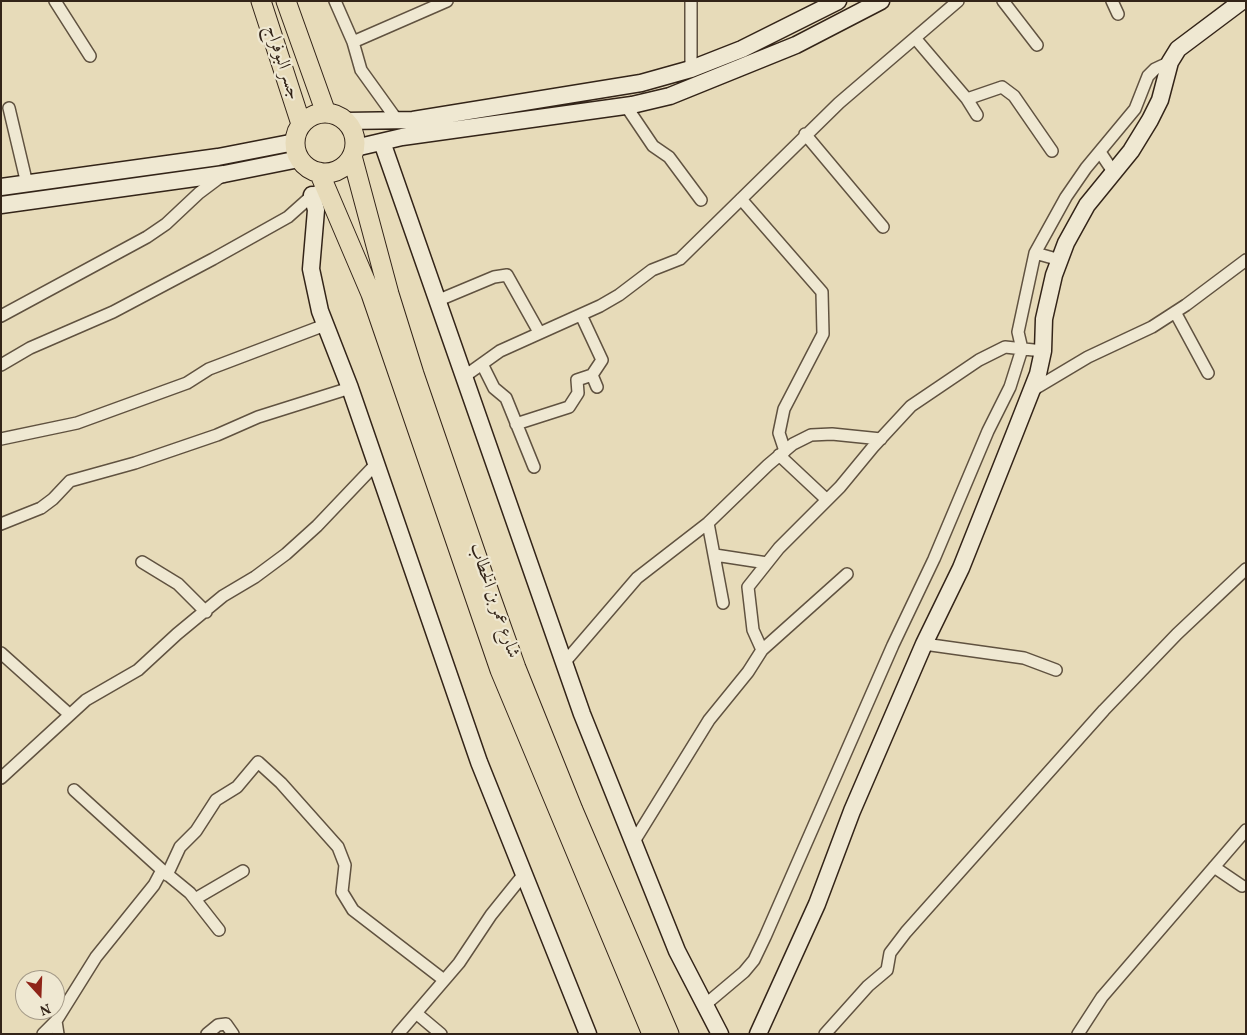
<!DOCTYPE html>
<html>
<head>
<meta charset="utf-8">
<style>
	body { margin:0 }
	#map { position:relative; width:1247px; height:1035px; overflow:hidden; background:#e7dbb9; font-family:Vollkorn,serif }
	canvas { display:block }
	.frame { position:absolute; inset:0; border:2px solid #332418; pointer-events:none }
	.north { position:absolute; left:15px; top:970px; width:50px; height:50px; box-sizing:border-box; background:#efe8d2; border:1px solid #a49a88; border-radius:50%; rotate:160deg; font-size:14px; font-weight:700; line-height:20px; text-align:center; color:#332418 }
	.north::after { content:''; display:block; margin:auto; width:18px; height:22px; background:#8f2418; clip-path:polygon(50% 0,100% 100%,50% 72%,0 100%) }
</style>
</head>
<body>
<div id="map">
<canvas width="1247" height="1035"></canvas>
<div class="frame"></div>
<div class="north">N</div>
</div>
<script>
const g = document.querySelector('canvas').getContext('2d');
g.lineJoin = 'round';
const toPath = rows => new Path2D(rows.map(r => 'M' + r).join(''));
function stroke(path, color, width, dash) { g.strokeStyle = color; g.lineWidth = width; g.lineCap = dash ? 'butt' : 'round'; g.setLineDash(dash || []); g.stroke(path); }
function label(font, color, halo, rows, align = 'center') {
  g.font = font + ' Vollkorn,Amiri,serif'; g.lineWidth = 4.5; g.setLineDash([]); g.textBaseline = 'middle'; g.strokeStyle = halo; g.fillStyle = color; for (const [text, x, y, turn = 0] of rows) {
    g.save(); g.translate(x, y); g.rotate((+turn || 0) * Math.PI / 180); g.textAlign = isNaN(turn) ? turn : align; if (halo) g.strokeText(text, 0, 0); g.fillText(text, 0, 0); g.restore();
  }
}
const street = toPath([
	[55,1,90,56],
	[335,1,353,42,361,70,397,120],
	[691,1,691,69],
	[1003,1,1037,45],
	[1112,1,1118,14],
	[915,38,967,99,977,115],
	[353,42,447,1],
	[967,99,1002,87,1014,96,1052,151],
	[626,106,653,146,669,157,701,200],
	[9,108,27,184],
	[805,134,883,227],
	[1100,152,1114,173],
	[741,199,822,292,823,334,784,409,779,433,785,451],
	[1035,253,1060,260],
	[439,300,494,277,507,275,539,332],
	[1175,312,1208,373],
	[581,315,602,360,592,375,597,387],
	[1,316,147,237,166,224,199,193,223,175],
	[482,364,494,388,506,398,534,467],
	[1,365,30,348,113,312,213,259,288,217,316,192],
	[465,376,500,351,600,306,619,295,652,270,680,259,839,103,958,1],
	[1031,391,1088,357,1152,327,1186,305,1246,260],
	[516,424,569,407,578,393,577,380,592,375],
	[1,439,77,423,187,383,209,369,325,325],
	[779,455,827,500],
	[708,523,723,603],
	[1,524,41,508,53,499,70,481,135,463,217,435,258,417,350,388],
	[715,555,767,563],
	[142,562,178,584,206,612],
	[924,644,1024,658,1056,670],
	[762,650,753,630,748,587,779,548,840,487,873,447,911,406,979,360,1005,347,1043,351],
	[1,653,69,714],
	[564,663,637,578,708,523,768,465,793,444,811,435,832,434,881,439],
	[1,778,86,700,138,670,177,634,223,596,255,577,286,554,317,526,376,464],
	[74,790,162,870,190,893,219,930],
	[633,843,709,720,748,672,762,650,847,574],
	[1214,867,1242,886],
	[167,875,180,847,196,831,216,800,237,787,258,762,281,783,338,847,345,865,342,892,353,910,444,980],
	[195,899,243,871],
	[706,1004,744,972,754,960,765,937,893,645,934,559,988,431,1010,387,1022,349,1018,332,1035,253,1066,197,1086,168,1135,109,1148,76,1155,69,1170,62],
	[416,1013,441,1034],
	[43,1034,56,1021],
	[58,1034,56,1021,96,957,154,885,162,870],
	[207,1034,218,1025,226,1024,233,1034],
	[398,1034,459,963,491,915,524,874],
	[825,1034,868,986,887,970,890,953,906,932,1104,710,1177,634,1246,569],
	[1078,1034,1102,997,1246,830]
]);
const secondary = toPath([
	[346,121,413,120,641,83,691,69,742,49,838,1],
	[382,142,582,714,677,951,720,1034],
	[355,148,402,137,632,105,670,96,796,45,881,1],
	[1,187,218,157,295,142],
	[312,195,316,210,311,269,320,311,350,388,479,762,588,1034],
	[1,205,224,174,299,159],
	[758,1034,817,904,852,811,924,644,961,568,1014,435,1038,374,1043,351,1044,319,1054,275,1066,243,1087,205,1131,151,1150,120,1160,100,1170,62,1178,49,1242,1]
]);
const primary = toPath([
	[261,1,301,124],
	[286,1,326,113],
	'295 143a30 30 0 1 1 60 0a30 30 0 1 1-60 0Z',
	[352,156,389,294,414,374,490,595,516,668,573,810,669,1034],
	[319,172,371,294,500,670,652,1034]
]);
const streetNames = [
	["جسر البوفراج",281,63,72],
	["شارع عمر بن الخطاب",493,601,71]
];
stroke(street, '#605240', 14);
stroke(secondary, '#332418', 19);
stroke(primary, '#332418', 21);
stroke(street, '#efe8d2', 11);
stroke(secondary, '#efe8d2', 16);
stroke(primary, '#e7dbb9', 19);
label('18px', '#332418', '#efe8d2', streetNames);
</script>
</body>
</html>
